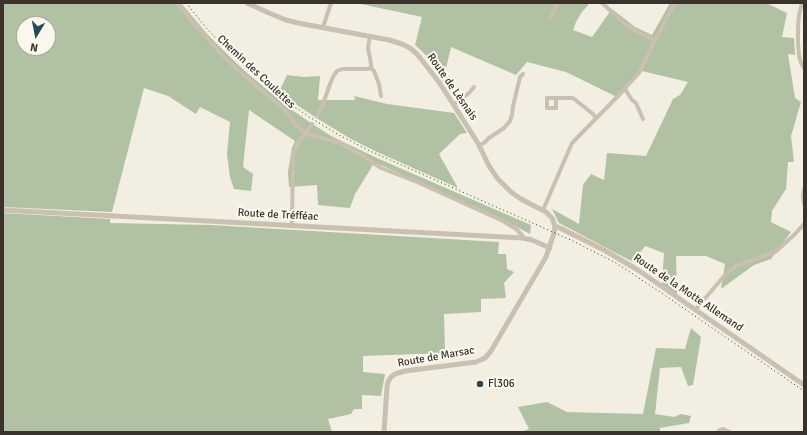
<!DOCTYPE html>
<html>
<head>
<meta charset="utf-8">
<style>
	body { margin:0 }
	#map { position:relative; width:807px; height:435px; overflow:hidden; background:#f2eee2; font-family:Signika,sans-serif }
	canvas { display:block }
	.frame { position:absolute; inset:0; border:4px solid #39332c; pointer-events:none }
	.north { position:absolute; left:16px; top:16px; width:40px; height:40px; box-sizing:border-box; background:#faf7ef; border:1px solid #ada9a1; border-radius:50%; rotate:190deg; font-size:11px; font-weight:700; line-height:16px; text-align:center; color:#39332c }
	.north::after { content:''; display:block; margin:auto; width:14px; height:18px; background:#254b58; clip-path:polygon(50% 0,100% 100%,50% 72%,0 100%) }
</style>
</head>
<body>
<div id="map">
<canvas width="807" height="435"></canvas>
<div class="frame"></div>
<div class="north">N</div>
</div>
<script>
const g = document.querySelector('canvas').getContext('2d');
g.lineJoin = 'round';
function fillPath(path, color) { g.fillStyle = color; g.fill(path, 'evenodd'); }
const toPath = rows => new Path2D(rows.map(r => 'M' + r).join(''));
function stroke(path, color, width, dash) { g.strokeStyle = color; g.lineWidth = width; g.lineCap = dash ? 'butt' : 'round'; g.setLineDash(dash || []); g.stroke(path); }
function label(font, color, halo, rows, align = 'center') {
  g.font = font + ' Signika,sans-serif'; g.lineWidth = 4; g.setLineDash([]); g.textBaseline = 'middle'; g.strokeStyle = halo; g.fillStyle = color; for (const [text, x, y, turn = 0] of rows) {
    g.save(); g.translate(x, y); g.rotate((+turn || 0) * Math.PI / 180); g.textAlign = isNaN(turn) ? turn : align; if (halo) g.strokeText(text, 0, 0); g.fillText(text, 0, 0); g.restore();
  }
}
const green = toPath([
	[3,3,181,3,208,35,227,54,247,73,289,108,314,125,331,136,379,159,531,225,530,234,500,218,374,162,370,170,355,194,350,208,318,205,317,185,289,187,288,172,292,148,295,141,249,110,243,167,253,174,251,191,234,189,230,177,227,154,230,122,200,107,196,114,168,96,144,88,112,212,3,207],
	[24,24,48,24,48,48,24,48],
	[356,3,590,3,582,12,576,22,573,30,592,37,612,9,635,27,652,35,670,3,766,3,787,13,782,37,794,38,795,55,788,54,795,98,801,102,791,136,794,162,788,162,786,189,772,211,771,222,791,232,771,259,754,265,721,289,725,264,706,256,676,256,677,294,662,285,664,253,645,246,633,262,559,223,552,209,579,224,583,185,591,174,604,180,607,153,646,156,673,99,680,95,688,82,642,71,619,98,566,72,527,62,516,75,451,47,443,81,429,58,415,45,422,17],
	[287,75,304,77,320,76,318,100,355,100,354,96,387,104,454,113,467,133,460,134,439,154,458,188,375,151,351,139,318,119,294,103,279,92],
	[3,213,110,219,110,223,210,225,499,242,498,254,506,254,507,269,514,272,504,283,506,298,481,299,481,312,444,314,445,353,363,356,363,372,385,374,381,396,362,395,362,409,354,409,351,414,328,419,332,432,3,432],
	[691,328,701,337,693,385,688,386,681,367,660,368,655,414,674,417,681,414,691,416,689,423,660,428,660,432,520,432,529,429,518,407,547,402,567,412,643,414,656,348,685,349]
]);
const minor = toPath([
	[177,3,204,35,225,58,248,79,283,108,298,127,305,133,313,136,329,140,340,143,363,156,381,168,417,182,503,221,516,229,522,235,523,238],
	[602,3,625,24,632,29,655,41],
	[802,3,799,15,798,26,798,43,799,56,801,63,804,68],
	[551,17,558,3],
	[323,27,331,3],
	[371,68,374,71,379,84,381,96],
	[625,89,632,100,636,103,643,119],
	[556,98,556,108,547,108,547,98,573,98,593,114,596,118],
	[453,105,469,93,474,87],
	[317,116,323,104,330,84,333,77,337,71,342,69,366,69,371,68,371,64,368,48,370,36],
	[479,145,484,143,489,138,504,128,510,121,512,115,513,106,520,77,523,74],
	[804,189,803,196,804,204],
	[543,210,572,143,618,96,639,73,655,41,675,3],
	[292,226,293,155,297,145,312,124],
	[696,309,725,275,736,266,775,252,782,246,795,234,804,224],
	[718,432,720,430,723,429,729,432]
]);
const tertiary = toPath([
	[247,3,269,13,286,20,298,23,389,40,402,44,410,48,417,54,439,82,469,129,479,145,489,166,498,179,511,192,521,199,546,212,552,218,554,223,555,228,554,233,546,257,491,351,485,358,476,362,405,371,395,374,391,377,388,382,387,387,384,432],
	[3,210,523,238,532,240,550,248],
	[555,226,558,227,604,250,638,270,804,385]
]);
const rail = toPath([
	[186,3,208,30,237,59,266,85,293,106,311,118,339,135,370,151,573,241,616,263,660,292,804,391]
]);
const markers = [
	[480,384,4,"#254b58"]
];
const streetNames = [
	["Chemin des Coulettes",256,72,43],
	["Route de Lèsnais",452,87,55],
	["Route de Tréfféac",278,215,3],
	["Route de la Motte Allemand",688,293,34],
	["Route de Marsac",436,357,-10]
];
const poiNames = [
	["Fl306",488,384]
];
fillPath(green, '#b1c1a3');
stroke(minor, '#cac0af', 4);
stroke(tertiary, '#cac0af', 5);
stroke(rail, '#39332c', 1, [1, 3]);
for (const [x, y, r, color] of markers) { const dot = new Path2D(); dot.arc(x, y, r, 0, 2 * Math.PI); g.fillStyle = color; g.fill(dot); stroke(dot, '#faf7ef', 1.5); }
label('11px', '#39332c', '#faf7ef', streetNames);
label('11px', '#39332c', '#faf7ef', poiNames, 'left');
</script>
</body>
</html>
